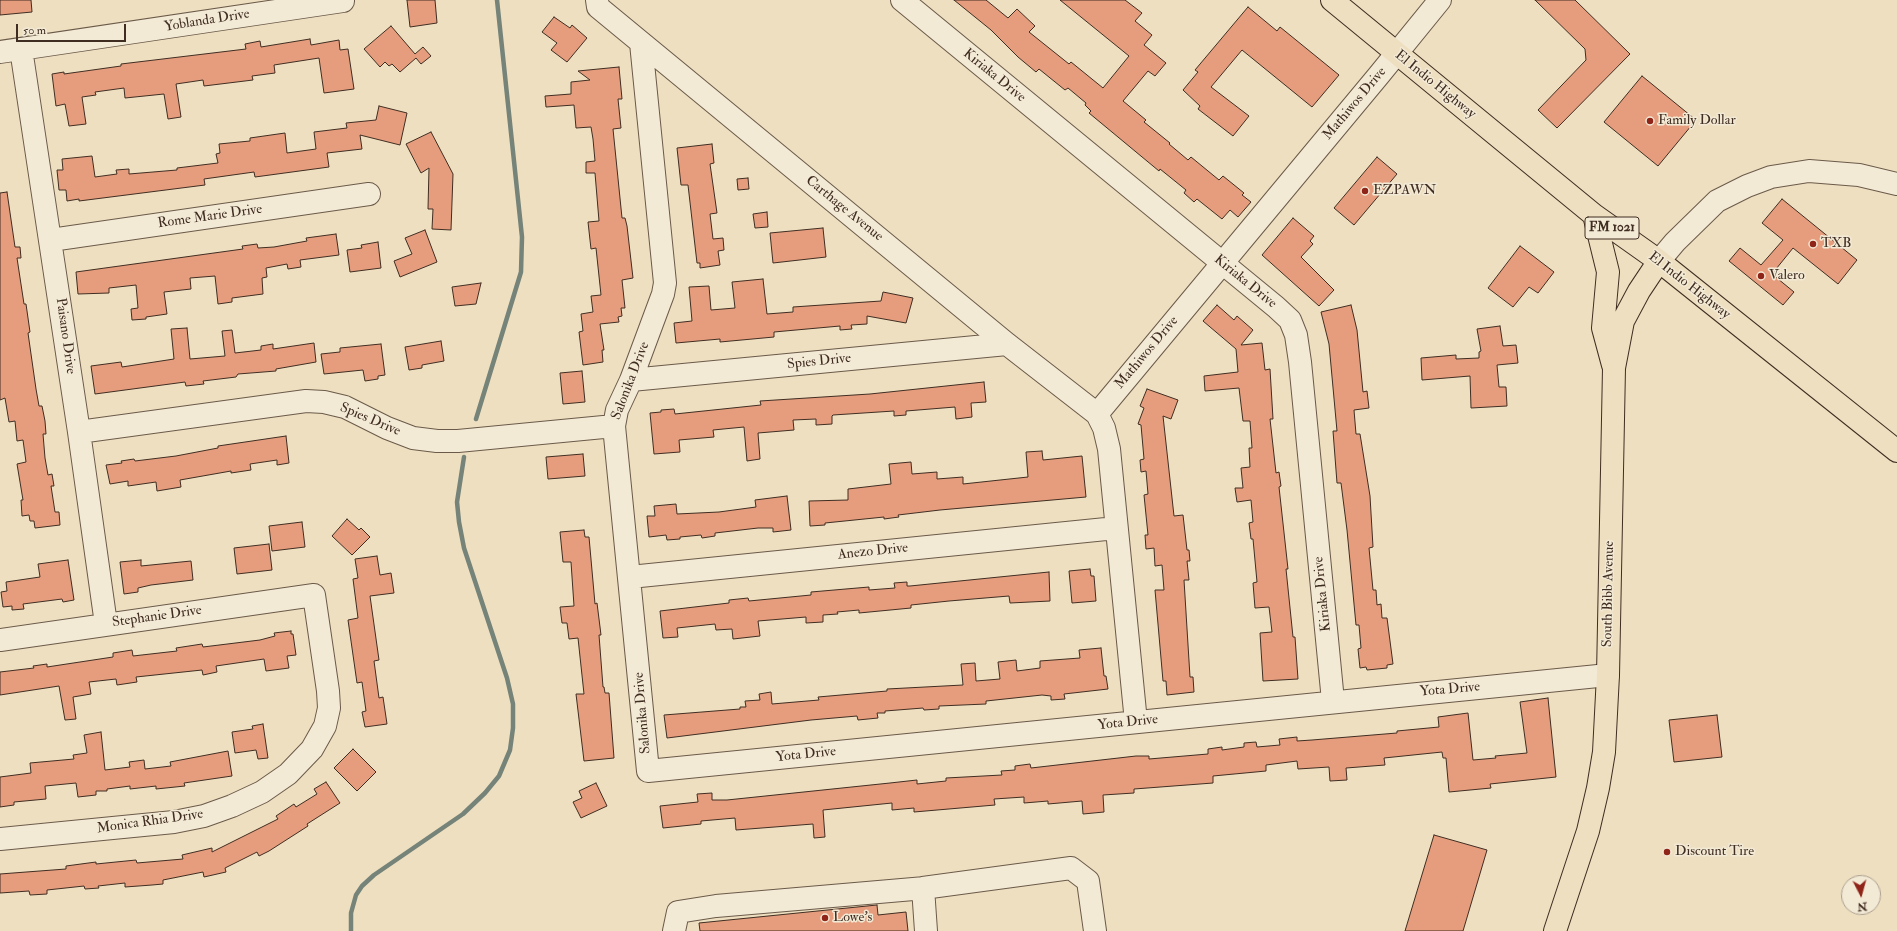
<!DOCTYPE html>
<html>
<head>
<meta charset="utf-8">
<style>
	body { margin:0 }
	#map { position:relative; width:1897px; height:931px; overflow:hidden; background:#eddfc0; font-family:"IM FELL Double Pica",serif }
	canvas { display:block }
	.north { position:absolute; left:1841px; top:875px; width:40px; height:40px; box-sizing:border-box; background:#f3ead6; border:1px solid #ab9e8e; border-radius:50%; rotate:174deg; font-size:11px; font-weight:700; line-height:16px; text-align:center; color:#402d21 }
	.north::after { content:''; display:block; margin:auto; width:14px; height:18px; background:#8f2418; clip-path:polygon(50% 0,100% 100%,50% 72%,0 100%) }
	.scale { position:absolute; left:16px; top:24px; width:110px; height:18px; box-sizing:border-box; border:2px solid #402d21; border-top:0; padding-left:5px; font-size:12px; line-height:14px; white-space:nowrap; color:#402d21; -webkit-text-stroke:3px #f3ead6; paint-order:stroke }
</style>
</head>
<body>
<div id="map">
<canvas width="1897" height="931"></canvas>
<div class="north">N</div>
<div class="scale">50 m</div>
</div>
<script>
const g = document.querySelector('canvas').getContext('2d');
g.lineJoin = 'round';
const toPath = rows => new Path2D(rows.map(r => 'M' + r).join(''));
function stroke(path, color, width, dash) { g.strokeStyle = color; g.lineWidth = width; g.lineCap = dash ? 'butt' : 'round'; g.setLineDash(dash || []); g.stroke(path); }
function fillPath(path, color) { g.fillStyle = color; g.fill(path, 'evenodd'); }
function label(font, color, halo, rows, align = 'center') {
  g.font = font + ' "IM FELL Double Pica",serif'; g.lineWidth = 3; g.setLineDash([]); g.textBaseline = 'middle'; g.strokeStyle = halo; g.fillStyle = color; for (const [text, x, y, turn = 0] of rows) {
    g.save(); g.translate(x, y); g.rotate((+turn || 0) * Math.PI / 180); g.textAlign = isNaN(turn) ? turn : align; if (halo) g.strokeText(text, 0, 0); g.fillText(text, 0, 0); g.restore();
  }
}
const stream = toPath([
	[476,419,521,272,522,237,497,0],
	[351,931,351,913,356,895,362,886,374,875,463,814,485,793,499,776,510,750,513,728,513,704,507,678,464,548,459,522,457,502,464,457]
]);
const building = toPath([
	[0,0,31,0,32,12,0,15,0,0],
	[407,0,435,0,437,23,410,27,407,0],
	[954,0,986,0,1008,18,1017,9,1035,26,1029,32,1069,64,1071,62,1103,88,1129,56,1060,0,1125,0,1142,13,1135,21,1152,35,1144,45,1166,63,1155,76,1148,71,1123,101,1146,120,1144,122,1170,143,1169,144,1188,160,1191,157,1219,180,1223,176,1244,193,1242,195,1251,202,1238,217,1230,210,1222,219,1197,199,1194,202,1184,193,1186,190,1160,169,1159,171,1089,113,1091,111,1085,105,1086,103,1068,88,1065,90,1039,69,1036,72,1018,57,991,30,954,0],
	[1535,0,1575,0,1630,54,1557,128,1538,110,1586,60,1585,49,1535,0],
	[1248,7,1277,31,1280,27,1339,75,1312,107,1242,50,1211,87,1249,116,1233,136,1198,109,1200,106,1183,90,1198,72,1195,70,1248,7],
	[554,17,570,28,572,25,587,38,567,62,551,50,557,43,542,32,554,17],
	[391,26,415,54,423,47,431,56,421,64,416,58,400,72,392,64,389,66,385,62,380,67,364,49,391,26],
	[310,39,311,45,339,40,340,50,348,49,354,89,324,93,319,58,274,65,275,73,252,76,253,80,204,86,203,80,176,84,181,117,168,119,164,94,125,98,124,88,95,92,96,95,82,97,86,124,69,126,65,104,56,106,52,74,64,72,64,74,121,66,121,64,246,49,245,44,260,41,261,47,310,39],
	[619,67,622,99,618,99,621,128,613,129,622,218,625,218,627,226,633,278,622,280,625,308,621,308,622,316,618,317,619,322,600,324,604,350,602,350,603,362,583,365,579,332,583,331,581,314,593,312,591,296,601,295,596,248,591,249,588,222,599,221,595,173,586,173,586,162,595,161,593,139,591,127,576,128,574,105,546,107,545,96,571,94,571,82,590,80,578,71,619,67],
	[1642,76,1696,120,1658,166,1604,122,1642,76],
	[379,106,407,113,400,145,360,135,362,149,327,153,329,167,255,177,254,172,204,179,205,185,79,201,79,199,67,201,66,190,59,190,57,170,63,170,62,159,92,156,95,177,117,174,116,170,129,169,129,174,177,170,177,168,218,163,216,154,220,153,219,144,250,141,250,138,285,133,287,153,316,149,314,132,347,128,346,123,376,120,379,106],
	[431,132,453,174,451,230,432,229,433,209,428,209,429,168,421,173,406,144,431,132],
	[712,144,714,163,710,164,717,213,710,214,713,239,723,238,724,250,718,251,720,265,700,268,700,263,697,263,688,185,681,185,677,148,712,144],
	[1377,157,1397,174,1354,225,1334,208,1377,157],
	[748,178,749,189,738,190,737,179,748,178],
	[7,192,15,247,20,247,21,258,17,258,24,304,26,304,30,332,28,333,36,389,39,406,42,406,45,421,46,434,43,434,45,458,48,475,52,474,54,486,51,486,55,512,59,512,60,525,35,528,34,521,30,521,29,515,22,516,21,500,23,500,17,464,26,462,23,440,17,441,15,421,9,422,5,398,0,400,0,193,7,192],
	[1782,199,1857,260,1838,284,1793,248,1772,274,1794,292,1783,305,1729,261,1740,248,1761,265,1783,240,1762,223,1782,199],
	[767,212,768,227,755,228,753,214,767,212],
	[1293,218,1314,236,1310,241,1313,244,1301,257,1334,290,1319,306,1262,255,1293,218],
	[823,228,826,257,773,263,770,233,823,228],
	[425,230,437,262,400,277,394,261,412,254,405,238,425,230],
	[336,234,339,255,300,260,301,267,288,269,287,264,266,268,267,277,262,278,263,294,232,298,232,302,218,304,215,276,190,278,191,289,164,292,167,314,146,317,146,319,132,320,131,309,138,308,136,285,109,288,109,293,78,294,76,272,243,249,242,246,257,244,258,248,274,247,307,241,306,238,336,234],
	[378,242,381,268,350,272,347,250,362,248,361,245,378,242],
	[1520,246,1554,272,1538,293,1529,287,1513,307,1488,288,1520,246],
	[763,279,767,314,793,312,793,307,881,301,883,292,913,298,906,323,867,316,867,324,851,325,852,329,840,330,840,326,774,332,774,337,720,342,720,339,676,343,674,323,692,321,689,287,709,286,711,310,735,308,732,282,763,279],
	[481,283,476,304,455,306,452,287,481,283],
	[1217,305,1234,320,1237,316,1253,330,1241,345,1262,343,1265,370,1270,369,1273,419,1270,419,1276,473,1279,472,1281,486,1279,487,1288,569,1286,569,1293,637,1295,637,1298,679,1263,681,1260,633,1272,632,1269,607,1255,608,1253,583,1257,582,1253,539,1251,539,1249,523,1253,522,1251,500,1237,502,1235,488,1243,488,1241,468,1250,467,1249,448,1252,448,1250,421,1243,421,1239,388,1205,391,1204,376,1238,372,1236,349,1203,321,1217,305],
	[1351,305,1357,330,1363,392,1367,391,1369,408,1354,410,1356,434,1360,434,1370,496,1373,547,1369,548,1373,590,1376,590,1377,605,1381,604,1382,618,1387,618,1393,664,1387,665,1387,668,1367,670,1366,667,1360,668,1358,649,1361,648,1359,625,1356,625,1347,530,1341,483,1337,483,1333,431,1337,431,1329,344,1321,312,1351,305],
	[1500,326,1503,346,1516,345,1518,363,1497,365,1499,387,1506,387,1507,406,1471,408,1470,376,1422,380,1421,358,1456,355,1456,359,1479,358,1479,352,1481,351,1477,329,1500,326],
	[187,328,190,359,225,356,222,331,232,330,235,353,261,350,261,346,273,344,273,349,314,343,316,362,276,369,276,371,238,374,236,377,203,381,204,384,186,386,185,382,95,394,91,366,121,362,122,367,174,359,171,329,187,328],
	[441,341,444,361,422,365,422,368,409,370,405,347,441,341],
	[381,344,385,375,378,376,378,379,365,381,363,370,324,374,321,354,340,352,340,348,381,344],
	[582,371,585,402,563,404,560,373,582,371],
	[984,382,986,402,971,403,972,417,956,419,955,407,906,411,906,415,894,416,894,411,833,415,832,416,832,424,816,425,816,419,793,420,794,430,758,433,760,459,747,461,744,427,713,430,714,437,679,440,680,452,654,454,650,413,661,412,661,410,674,409,675,414,761,405,760,401,870,394,984,382],
	[1147,389,1178,400,1171,419,1163,416,1174,516,1183,515,1187,550,1189,550,1190,561,1187,561,1189,580,1184,580,1190,677,1193,677,1194,692,1167,695,1166,681,1163,681,1155,590,1164,590,1162,565,1155,566,1154,548,1146,549,1145,535,1148,535,1144,495,1148,494,1146,471,1141,472,1140,460,1144,459,1141,425,1138,424,1144,408,1140,406,1147,389],
	[286,436,289,463,277,465,277,460,250,464,251,470,231,473,231,471,180,480,181,487,157,491,156,482,128,486,128,481,110,484,106,465,122,463,121,461,134,459,135,461,176,456,218,448,218,446,286,436],
	[1042,451,1043,460,1082,456,1086,497,940,510,898,515,899,517,884,519,884,517,825,523,825,525,810,526,809,501,848,500,848,489,891,484,889,464,911,462,912,474,937,472,937,479,963,477,963,484,1028,477,1026,452,1042,451],
	[583,454,585,476,548,479,546,457,583,454],
	[787,496,791,530,773,532,773,528,758,528,715,533,715,536,702,538,701,535,680,537,680,539,667,540,666,535,649,537,647,516,655,516,654,506,676,504,677,514,719,512,756,507,755,500,787,496],
	[347,519,359,530,361,528,370,537,352,555,332,536,347,519],
	[302,522,305,547,272,551,269,526,302,522],
	[584,530,585,537,589,537,595,604,597,603,601,635,599,635,603,687,604,687,605,693,609,693,614,758,584,761,576,694,584,694,578,638,569,639,567,623,562,623,560,607,574,606,571,562,563,562,560,532,584,530],
	[269,544,272,570,237,574,234,548,269,544],
	[377,556,380,575,391,573,394,593,370,596,379,660,374,661,379,698,383,697,387,724,365,727,362,712,366,711,362,682,357,683,348,620,358,618,353,579,358,578,355,559,377,556],
	[68,560,74,600,63,602,62,599,23,604,24,609,12,610,12,606,3,607,1,592,7,591,6,582,40,577,38,564,68,560],
	[141,560,141,566,191,561,193,580,151,585,138,588,138,592,124,594,120,562,141,560],
	[1090,569,1091,576,1094,576,1096,601,1072,603,1069,571,1090,569],
	[1049,572,1050,601,1010,603,1009,596,949,601,911,605,911,608,859,613,859,610,837,612,838,614,823,615,823,622,806,623,806,617,758,621,760,636,733,639,732,629,716,630,715,624,677,628,678,637,663,638,660,611,729,603,729,600,748,598,749,601,811,595,811,592,869,587,869,590,895,588,894,583,907,582,907,586,910,586,1049,572],
	[291,631,291,634,293,634,296,655,287,656,289,668,266,671,264,659,216,666,217,672,203,675,202,670,136,677,137,682,117,685,116,679,89,682,91,694,73,697,76,719,65,720,59,686,0,695,0,672,34,668,33,666,47,664,47,667,113,657,113,653,132,650,133,656,177,651,176,648,202,644,203,647,260,640,275,636,274,633,291,631],
	[1101,648,1104,676,1106,676,1108,689,1064,694,1065,699,1051,700,1051,696,1042,695,986,701,986,704,939,706,939,709,924,710,923,708,885,711,885,713,877,713,878,718,858,720,857,716,811,720,667,738,664,715,740,709,740,707,746,707,745,701,760,700,759,694,771,692,772,704,819,700,818,697,887,691,887,689,963,685,961,664,975,663,976,681,1000,679,998,662,1016,660,1017,671,1040,668,1040,661,1080,658,1079,650,1101,648],
	[1548,698,1556,777,1490,784,1491,788,1449,792,1446,758,1443,758,1442,752,1384,758,1385,765,1346,768,1347,780,1330,781,1329,767,1298,769,1297,761,1266,765,1266,771,1213,776,1213,783,1134,789,1134,793,1103,795,1104,812,1083,814,1082,801,1048,804,1048,801,1024,803,1024,797,994,799,995,805,914,812,914,808,892,810,892,803,823,810,825,837,814,838,813,824,736,830,735,818,701,821,701,824,663,828,660,806,698,802,697,794,712,793,712,800,727,800,890,783,917,780,917,784,946,781,946,778,1002,775,1001,771,1015,770,1015,766,1030,764,1031,768,1136,756,1149,756,1149,759,1208,754,1208,749,1222,747,1222,750,1244,747,1244,743,1256,742,1257,747,1280,745,1279,739,1297,737,1297,741,1312,740,1397,733,1397,731,1439,727,1438,717,1468,713,1473,760,1496,758,1495,756,1527,753,1520,702,1548,698],
	[1717,715,1722,757,1674,762,1669,720,1717,715],
	[263,724,268,758,258,759,256,750,235,753,232,732,253,729,252,726,263,724],
	[101,732,105,770,130,767,129,762,144,760,145,769,171,766,170,762,228,751,232,776,184,783,185,786,156,789,156,786,130,789,130,786,107,789,107,791,96,791,96,795,78,797,76,783,45,786,46,799,14,802,14,805,0,807,0,777,31,773,30,763,74,759,73,755,87,753,84,735,101,732],
	[353,749,376,772,357,791,334,768,353,749],
	[326,782,340,803,307,824,308,826,269,851,259,856,257,852,225,868,226,872,204,877,203,872,163,880,163,884,152,885,125,887,125,883,98,886,99,888,85,889,84,886,47,890,47,894,30,895,29,891,0,893,0,874,66,869,66,866,96,862,96,864,136,860,137,863,183,859,182,855,212,848,212,852,278,819,276,816,294,804,296,807,317,794,314,789,326,782],
	[596,783,607,806,581,818,573,802,582,798,579,791,596,783],
	[1434,835,1487,850,1463,931,1405,931,1434,835],
	[877,905,878,915,906,912,908,931,700,931,699,923,877,905]
]);
const minor = toPath([
	[597,0,598,7,1007,344,1097,414],
	[902,0,1276,307,1290,320,1296,335,1300,362,1333,701],
	[641,43,665,283,663,294,631,380,617,410,614,426,648,771,1608,675],
	[21,49,79,432,106,624],
	[0,52,343,1],
	[51,240,369,194],
	[1659,261,1675,242,1717,201,1747,186,1771,177,1809,171,1859,175,1897,184],
	[631,380,1007,344],
	[79,432,306,401,324,402,345,407,387,428,413,438,437,441,458,441,614,426],
	[630,577,1116,528],
	[0,640,314,595,328,691,329,708,325,726,312,749,288,774,262,792,232,806,204,816,174,822,0,839],
	[1136,722,1109,449,1104,428,1097,414,1379,75,1440,0],
	[674,931,678,912,716,906,925,888],
	[926,931,923,888,1071,868,1088,881,1095,931]
]);
const major = toPath([
	[1332,0,1594,215,1659,261,1897,451],
	[1594,215,1608,272,1603,328,1613,365],
	[1555,931,1588,831,1598,788,1604,752,1608,675,1614,368,1623,321,1639,291,1659,261]
]);
const markers = [
	[1650,121,4,"#8f2418"],
	[1365,191,4,"#8f2418"],
	[1813,244,4,"#8f2418"],
	[1761,276,4,"#8f2418"],
	[1667,852,4,"#8f2418"],
	[825,918,4,"#8f2418"]
];
const shields = [
	[1612,228,54]
];
const shieldNames = [
	["FM 1021",1612,228]
];
const streetNames = [
	["Yoblanda Drive",207,21,-9],
	["Kiriaka Drive",994,76,39],
	["El Indio Highway",1435,85,39],
	["Mathiwos Drive",1355,104,-50],
	["Carthage Avenue",844,209,39],
	["Rome Marie Drive",210,217,-8],
	["Kiriaka Drive",1245,282,39],
	["El Indio Highway",1689,286,38],
	["Paisano Drive",65,336,82],
	["Mathiwos Drive",1147,353,-50],
	["Spies Drive",819,362,-6],
	["Salonika Drive",631,381,-69],
	["Spies Drive",370,420,23],
	["Anezo Drive",873,552,-6],
	["Kiriaka Drive",1323,594,-96],
	["South Bibb Avenue",1609,594,-89],
	["Stephanie Drive",157,617,-8],
	["Yota Drive",1450,690,-5],
	["Salonika Drive",643,713,-95],
	["Yota Drive",1128,723,-6],
	["Yota Drive",806,755,-6],
	["Monica Rhia Drive",150,822,-8]
];
const poiNames = [
	["Family Dollar",1658,121],
	["EZPAWN",1373,191],
	["TXB",1821,244],
	["Valero",1769,276],
	["Discount Tire",1675,852],
	["Lowe's",833,918]
];
stroke(stream, '#758379', 4.5);
fillPath(building, '#e69d7e');
stroke(building, '#402d21', 1);
stroke(minor, '#6b5a49', 24);
stroke(major, '#402d21', 24);
stroke(minor, '#f3ead6', 22);
stroke(major, '#eddfc0', 22);
for (const [x, y, r, color] of markers) { const dot = new Path2D(); dot.arc(x, y, r, 0, 2 * Math.PI); g.fillStyle = color; g.fill(dot); stroke(dot, '#f3ead6', 1.5); }
for (const [x, y, w] of shields) { const box = new Path2D(); box.roundRect(x - w / 2, y - 11, w, 22, 3); g.fillStyle = '#f3ead6'; g.fill(box); stroke(box, '#402d21', 1); }
label('bold 13px', '#402d21', null, shieldNames);
label('14px', '#402d21', '#f3ead6', streetNames);
label('14px', '#402d21', '#f3ead6', poiNames, 'left');
</script>
</body>
</html>
